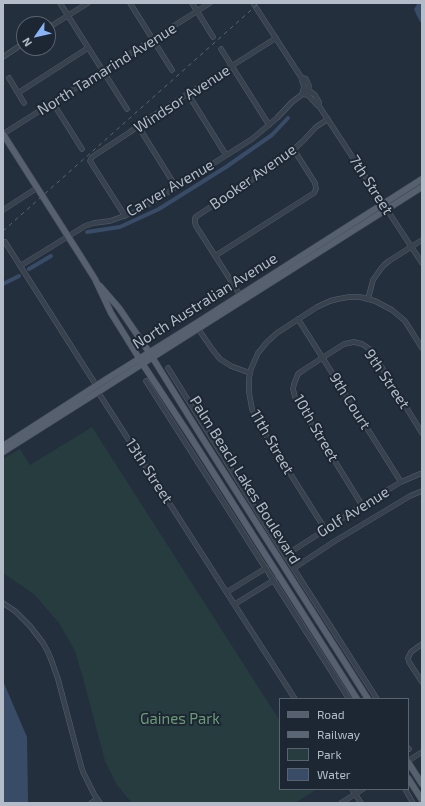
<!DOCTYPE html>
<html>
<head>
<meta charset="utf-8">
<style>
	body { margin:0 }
	#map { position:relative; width:425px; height:806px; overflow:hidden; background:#242f3e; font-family:"Exo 2",sans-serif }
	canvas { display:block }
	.frame { position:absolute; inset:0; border:4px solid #b4bcc9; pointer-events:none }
	.legend { position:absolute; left:279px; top:698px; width:130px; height:92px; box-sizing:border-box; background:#1d2633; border:1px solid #59626f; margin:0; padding:5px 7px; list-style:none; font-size:12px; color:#b4bcc9 }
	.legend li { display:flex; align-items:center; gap:8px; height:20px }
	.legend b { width:20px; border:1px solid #59626f }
	.north { position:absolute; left:16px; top:16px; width:40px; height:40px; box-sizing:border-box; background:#1d2633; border:1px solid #59626f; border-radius:50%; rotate:236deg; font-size:11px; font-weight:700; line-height:16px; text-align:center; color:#b4bcc9 }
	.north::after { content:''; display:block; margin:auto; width:14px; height:18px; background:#8ab4f8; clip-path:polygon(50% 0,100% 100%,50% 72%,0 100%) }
</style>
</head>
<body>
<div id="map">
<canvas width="425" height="806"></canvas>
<div class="frame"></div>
<ul class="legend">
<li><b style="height:5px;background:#56606e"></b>Road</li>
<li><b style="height:5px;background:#5a6575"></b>Railway</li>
<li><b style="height:11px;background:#263c3f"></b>Park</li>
<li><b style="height:11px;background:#394c67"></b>Water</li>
</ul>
<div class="north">N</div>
</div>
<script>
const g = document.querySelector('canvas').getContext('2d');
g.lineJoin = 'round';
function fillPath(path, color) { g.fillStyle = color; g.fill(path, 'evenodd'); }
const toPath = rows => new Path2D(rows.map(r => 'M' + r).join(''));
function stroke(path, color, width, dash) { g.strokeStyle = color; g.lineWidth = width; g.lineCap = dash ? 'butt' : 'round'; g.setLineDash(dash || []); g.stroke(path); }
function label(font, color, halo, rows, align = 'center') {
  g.font = font + ' "Exo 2",sans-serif'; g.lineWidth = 4; g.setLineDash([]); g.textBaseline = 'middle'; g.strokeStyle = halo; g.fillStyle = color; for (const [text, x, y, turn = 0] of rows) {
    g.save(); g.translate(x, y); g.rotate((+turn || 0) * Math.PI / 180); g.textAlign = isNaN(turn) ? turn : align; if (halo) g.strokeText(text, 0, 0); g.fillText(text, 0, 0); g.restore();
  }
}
const green = toPath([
	[92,427,280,721,280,789,317,789,295,803,132,803,117,785,105,761,83,678,75,651,59,623,34,594,3,573,3,459,20,449,30,465]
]);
const water = toPath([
	[418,3,422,3,422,23,421,23,417,16,414,9],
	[3,681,27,737,28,803,3,803]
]);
const canal = toPath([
	[87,232,120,227,159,209,226,167,272,135,288,118],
	[29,269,51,256],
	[3,284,19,276]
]);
const minor = toPath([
	[60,3,127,109],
	[130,3,172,70],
	[192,3,213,37],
	[253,3,301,77,304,87,302,94,308,95,317,105,319,106,422,263],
	[48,28,88,3],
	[221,49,269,125],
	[3,57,24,43],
	[301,77,306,79,309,86,308,90],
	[9,78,24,103],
	[308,90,315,95,319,102,319,106],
	[18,93,88,48],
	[188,94,226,155],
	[53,103,82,149],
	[138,126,176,187],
	[3,134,210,3],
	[3,210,37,188],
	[125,216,90,161,92,157,130,132,143,122,276,38],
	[5,242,96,385,98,392,295,699],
	[215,256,314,193,316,189,315,183,294,150],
	[20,266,85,226,94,223,110,221,138,211,252,139,277,118,292,102,308,90],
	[242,298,196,226,195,223,195,218,197,216,282,160,303,141,316,127,328,119],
	[368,299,373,280,380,270,384,265,389,261,422,240],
	[298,319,401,482],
	[197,327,212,349,220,359,231,366,250,373],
	[168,368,262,519,377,699],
	[146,381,349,699],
	[362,505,295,397,293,389,294,384,298,374,302,371,344,344,354,342,362,344,371,350,422,433],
	[325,529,259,424,252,409,249,392,249,378,251,369,258,353,267,342,277,333,317,307,330,301,338,299,349,297,360,297,375,301,392,310,405,321,422,348],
	[286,555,374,498,401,482,422,473],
	[294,568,335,541,410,496,422,491],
	[227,592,266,568],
	[3,603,15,611,30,626,43,643,48,652,52,662,58,679,80,762,83,772,94,794,100,803],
	[235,604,274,580],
	[422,644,411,652,408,658,409,662,422,682],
	[408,748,409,749],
	[408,761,422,752],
	[352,789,361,803],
	[405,789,413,803],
	[91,803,97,799],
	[341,803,363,789]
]);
const major = toPath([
	[3,134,78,252,95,279,111,313,142,363,190,436,357,699],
	[100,286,119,308,149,352,203,439,368,699],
	[3,446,105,380,195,324,422,179],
	[3,452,422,187],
	[408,762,422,784],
	[408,778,422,800]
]);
const rail = toPath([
	[3,231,259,3]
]);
const streetNames = [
	["North Tamarind Avenue",107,69,-32],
	["Windsor Avenue",182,99,-33],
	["Booker Avenue",253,177,-35],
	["7th Street",371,185,57],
	["Carver Avenue",170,188,-30],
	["North Australian Avenue",205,301,-32],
	["9th Street",387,379,56],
	["9th Court",350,401,58],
	["10th Street",316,428,60],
	["11th Street",272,442,60],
	["13th Street",149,471,57],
	["Palm Beach Lakes Boulevard",245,480,58],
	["Golf Avenue",353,512,-32]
];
const parkNames = [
	["Gaines Park",180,719]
];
fillPath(green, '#263c3f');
fillPath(water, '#394c67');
stroke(canal, '#394c67', 4);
stroke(minor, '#565f6c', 5.5);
stroke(major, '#414a57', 7);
stroke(minor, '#38414e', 4.5);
stroke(major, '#56606e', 6);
stroke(rail, '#5a6575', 1, [4, 4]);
label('15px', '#b4bcc9', '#1d2633', streetNames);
label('15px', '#6b9a76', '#1d2633', parkNames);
</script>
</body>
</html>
